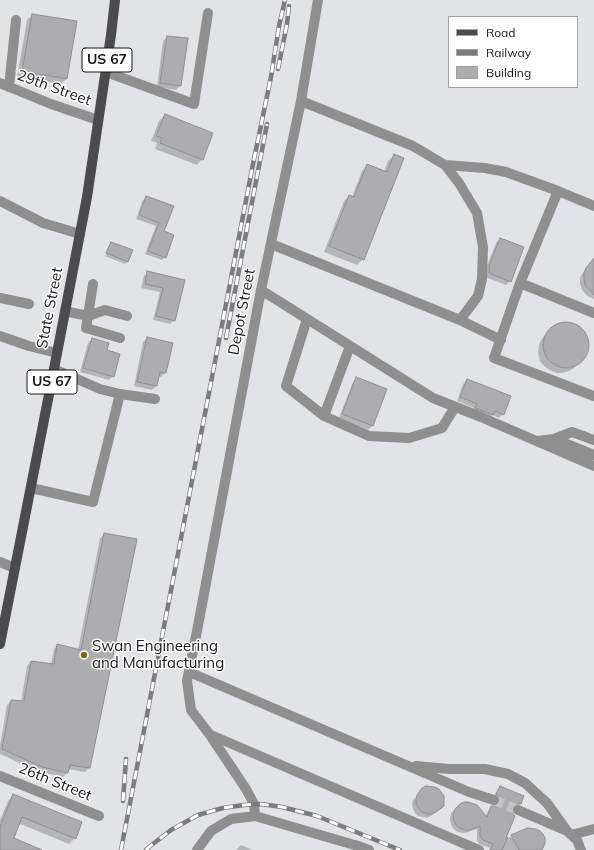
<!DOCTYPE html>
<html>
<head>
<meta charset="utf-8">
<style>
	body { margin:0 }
	#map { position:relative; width:594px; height:850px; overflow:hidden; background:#e2e3e6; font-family:Mulish,sans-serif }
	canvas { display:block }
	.legend { position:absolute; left:448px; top:16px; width:130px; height:72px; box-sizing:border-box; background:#fff; border:1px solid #a2a2a3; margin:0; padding:5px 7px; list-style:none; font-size:12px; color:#171718 }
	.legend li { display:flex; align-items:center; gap:8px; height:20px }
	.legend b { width:20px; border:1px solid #a2a2a3 }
</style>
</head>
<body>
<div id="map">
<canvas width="594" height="850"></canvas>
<ul class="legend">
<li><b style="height:5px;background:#4b4b4e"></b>Road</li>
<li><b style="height:5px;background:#7c7c7e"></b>Railway</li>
<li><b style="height:11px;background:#adadb0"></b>Building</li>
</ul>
</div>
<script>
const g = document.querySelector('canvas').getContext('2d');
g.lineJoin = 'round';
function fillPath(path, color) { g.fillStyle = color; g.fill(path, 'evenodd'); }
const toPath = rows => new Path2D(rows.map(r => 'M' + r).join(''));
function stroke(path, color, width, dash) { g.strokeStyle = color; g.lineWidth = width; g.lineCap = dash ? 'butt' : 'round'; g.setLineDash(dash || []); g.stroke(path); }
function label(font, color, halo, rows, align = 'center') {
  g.font = font + ' Mulish,sans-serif'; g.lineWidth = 3; g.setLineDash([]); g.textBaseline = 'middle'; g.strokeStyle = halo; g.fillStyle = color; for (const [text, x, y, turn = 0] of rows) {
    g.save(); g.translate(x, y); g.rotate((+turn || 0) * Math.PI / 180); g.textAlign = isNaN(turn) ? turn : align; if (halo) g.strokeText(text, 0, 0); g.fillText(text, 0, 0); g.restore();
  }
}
const shadow = toPath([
	[32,15,67,78,61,84,17,77,27,20],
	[167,37,180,86,176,90,157,87,163,41],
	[165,115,202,159,197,165,155,149,157,143,151,141,159,121],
	[394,155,363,259,357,265,324,252,344,201,349,196,352,197,362,171,367,165,384,172,388,161],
	[147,197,173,207,163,232,165,257,162,260,145,254,156,226,136,219,143,200],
	[500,239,510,281,506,285,485,277,485,271,496,243],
	[111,243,127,261,125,264,105,256,109,245],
	[594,263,594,299,587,296,582,290,580,284,580,278,582,274,586,269],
	[148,272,183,281,174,320,170,324,153,320,160,292,141,288,144,276],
	[568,323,578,326,583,331,587,338,588,343,587,351,585,356,574,368,569,371,562,373,557,373,549,370,543,365,540,361,538,353,539,344,543,337,549,331,558,325],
	[147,338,165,373,161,377,158,376,156,386,152,390,134,386,143,342],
	[92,339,105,351,113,376,109,380,80,372,88,343],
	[357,378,372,426,368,430,339,418,353,382],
	[467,380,503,414,499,418,492,415,489,419,472,412,474,408,457,401,463,384],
	[104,534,89,768,85,772,68,769,67,773,63,777,37,771,0,754,0,745,7,705,11,701,21,702,27,666,31,662,51,664,54,649,58,645,78,650,100,538],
	[500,787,520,804,516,807,512,807,511,808,504,840,528,829,541,850,489,850,490,848,479,844,477,840,477,829,465,833,461,833,456,831,453,828,451,824,450,820,451,813,460,805,485,817,488,811,492,807,497,807,497,802,493,798,497,791],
	[423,789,443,806,432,815,431,816,427,818,422,817,418,816,415,813,413,809,412,804,413,800],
	[13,795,75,838,69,844,18,823,13,839,40,850,0,850,0,820,8,801],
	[241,845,253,850,236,850]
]);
const building = toPath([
	[32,14,77,21,67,79,22,71,32,14],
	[167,36,188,38,181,86,160,83,167,36],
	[165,114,213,133,203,160,160,143,162,138,156,136,165,114],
	[394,154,404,158,364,260,329,246,349,195,354,197,367,164,387,172,394,154],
	[146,196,174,206,164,231,174,235,166,258,148,251,159,223,139,215,146,196],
	[500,238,524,247,511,282,489,273,489,266,500,238],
	[111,242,133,250,128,262,106,253,111,242],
	[594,258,594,295,585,285,584,279,584,273,586,268,594,258],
	[147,271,185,280,175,321,156,316,163,288,145,284,147,271],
	'543 345a23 23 0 1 1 46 0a23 23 0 1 1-46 0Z',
	[147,337,173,343,166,373,160,372,157,386,137,382,147,337],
	[92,338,109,343,107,350,120,354,114,377,83,368,92,338],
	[356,377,387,389,373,426,342,414,356,377],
	[467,379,511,396,504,415,495,411,493,415,475,408,477,404,460,397,467,379],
	[104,533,137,539,90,768,70,765,68,773,42,767,2,749,11,700,24,701,31,661,54,664,57,644,81,650,104,533],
	[426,786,435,787,439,789,444,796,444,806,436,812,432,814,427,814,422,812,419,809,416,804,416,800,417,795,422,788,426,786],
	[500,786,524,796,521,804,518,804,514,805,512,808,513,814,515,816,506,838,508,837,502,850,490,850,493,844,483,840,480,836,480,826,469,830,465,830,460,828,456,825,454,821,453,816,455,809,460,804,464,802,468,802,477,805,487,817,491,806,496,806,500,802,500,798,496,794,500,786],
	[13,794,82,822,76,839,22,817,14,838,42,850,0,850,0,827,13,794],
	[527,828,536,829,540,831,543,834,545,838,545,843,542,850,519,850,511,835,527,828]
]);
const minorTunnel = toPath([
	[494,800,518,810]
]);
const minor = toPath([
	[106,72,194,104,208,13],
	[0,83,51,104,98,120],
	[9,87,16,20],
	[301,101,413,146,445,165,459,183,477,213,483,247,482,279,478,296,460,320],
	[445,165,485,168,506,172,558,191],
	[0,201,43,223,80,234],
	[594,206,558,191,520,283,494,358,594,396],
	[271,244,460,320,501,340],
	[520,283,594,313],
	[93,284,86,328,120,338],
	[261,290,433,398,481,417,594,466],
	[0,298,29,304],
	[65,311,88,316,105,310,127,316],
	[307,319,286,386,324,416],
	[0,336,29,346,57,353],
	[350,346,324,416,369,436,409,438,442,428,455,407],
	[54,369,100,389,120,394,155,399],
	[554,439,572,432,594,440],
	[537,441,554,439,594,455],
	[31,488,93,502,120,394],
	[0,562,15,568],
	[189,672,469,792,494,800],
	[211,735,479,850],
	[416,766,449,769,485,769,508,774,525,783,547,803,567,831],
	[0,776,99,816],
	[518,810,567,831,577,840,581,850],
	[255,816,254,804,246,789,210,735,191,710,187,681,197,631,261,290,301,101,318,0],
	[571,835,594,829],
	[197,850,211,831,231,819,255,816,358,846,369,850]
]);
const major = toPath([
	[0,644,54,369,87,197,111,35,115,0]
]);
const rail = toPath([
	[278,69,287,24,289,6],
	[226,338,267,124],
	[123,801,126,759],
	[121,850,253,164,271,77,279,26,285,0],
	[146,850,149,847,171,830,198,815,223,808,244,805,261,804,282,807,317,816,400,850]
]);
const markers = [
	[84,655,4,"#7b6e0a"]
];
const shields = [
	[107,60,50],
	[52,382,50]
];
const shieldNames = [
	["US 67",107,60],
	["US 67",52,382]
];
const streetNames = [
	["29th Street",54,88,20],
	["State Street",50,308,-79],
	["Depot Street",242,312,-79],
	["26th Street",55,782,22]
];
const poiNames = [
	["Swan Engineering",92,646],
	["and Manufacturing",92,663]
];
fillPath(shadow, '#0003');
fillPath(building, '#adadb0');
stroke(building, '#8f8f92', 1);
stroke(minorTunnel, '#c4c4c7', 10, [10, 5]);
stroke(minor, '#8f8f90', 10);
stroke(major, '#4b4b4e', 10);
stroke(rail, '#7c7c7e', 4.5);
stroke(rail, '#fff', 3, [9]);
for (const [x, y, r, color] of markers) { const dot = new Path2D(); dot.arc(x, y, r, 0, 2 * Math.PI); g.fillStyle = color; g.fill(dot); stroke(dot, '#fff', 1.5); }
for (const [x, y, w] of shields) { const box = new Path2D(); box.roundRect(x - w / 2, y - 12, w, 24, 3); g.fillStyle = '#fff'; g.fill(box); stroke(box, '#171718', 1); }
label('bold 14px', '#171718', null, shieldNames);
label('15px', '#171718', '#fff', streetNames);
label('15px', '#171718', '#fff', poiNames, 'left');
</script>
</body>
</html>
